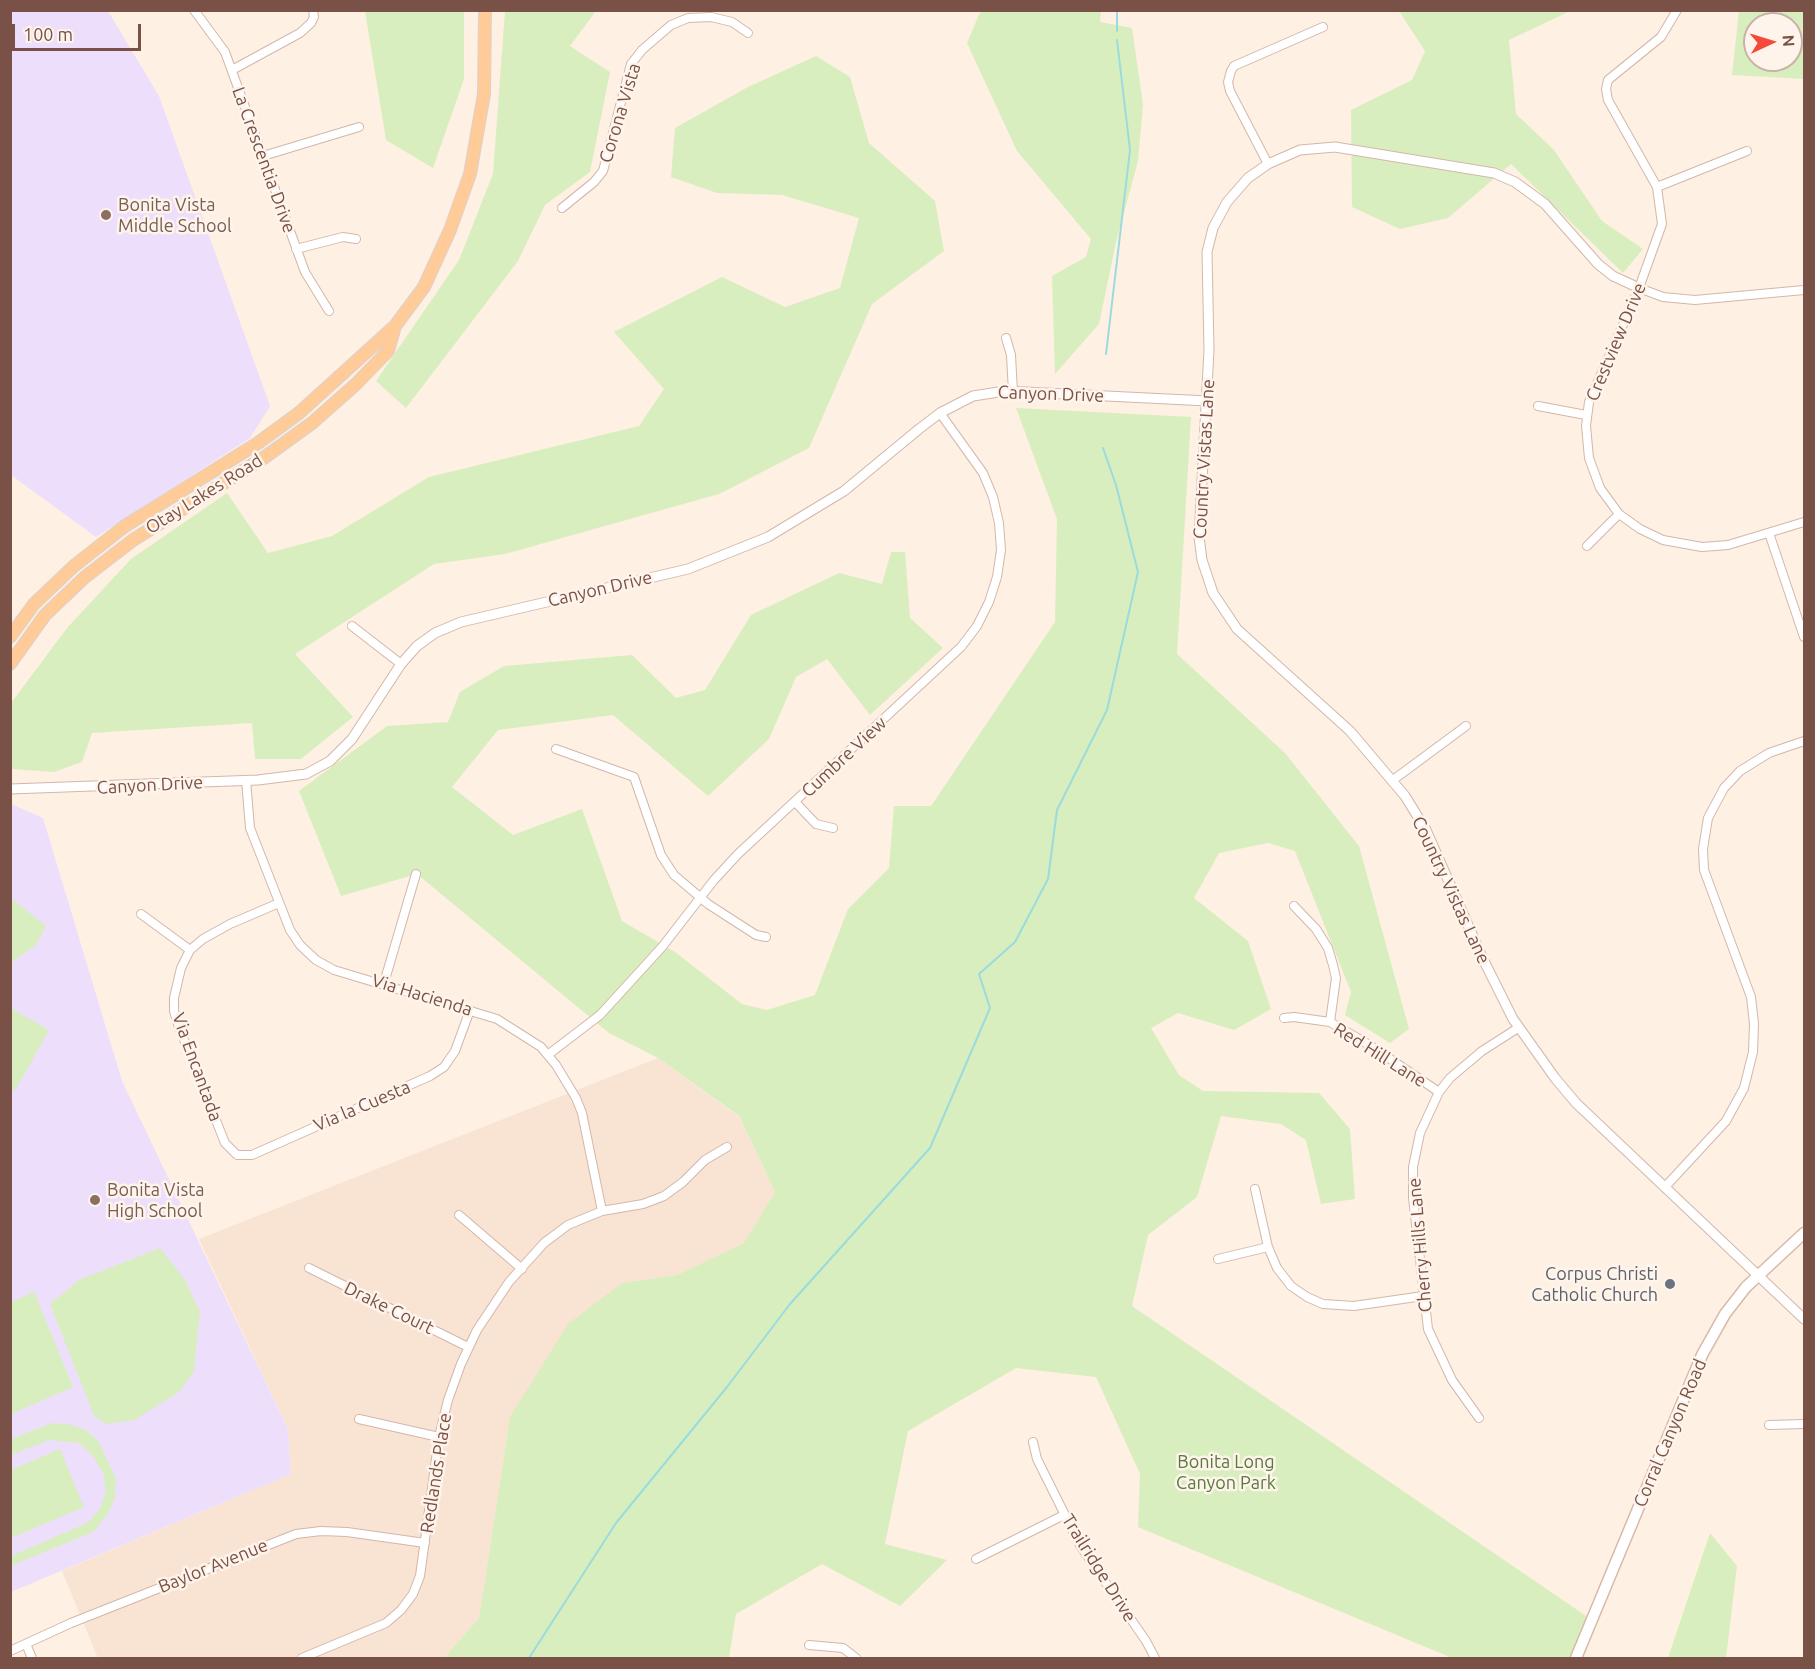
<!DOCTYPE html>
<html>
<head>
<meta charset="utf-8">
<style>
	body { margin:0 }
	#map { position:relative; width:1815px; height:1669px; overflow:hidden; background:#fef0e2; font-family:Ubuntu,sans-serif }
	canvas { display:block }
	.frame { position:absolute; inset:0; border:12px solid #795146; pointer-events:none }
	.north { position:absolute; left:1743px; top:12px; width:60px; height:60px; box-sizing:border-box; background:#fff4eb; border:2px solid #c9b3a9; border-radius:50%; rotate:86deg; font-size:16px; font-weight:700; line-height:24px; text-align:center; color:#795146 }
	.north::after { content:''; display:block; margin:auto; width:21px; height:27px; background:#f54a3b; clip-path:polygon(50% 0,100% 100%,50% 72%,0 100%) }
	.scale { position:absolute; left:12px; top:24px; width:129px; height:27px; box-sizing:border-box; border:3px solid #795146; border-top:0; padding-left:8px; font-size:18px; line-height:21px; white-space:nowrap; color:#795146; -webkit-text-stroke:4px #fff4eb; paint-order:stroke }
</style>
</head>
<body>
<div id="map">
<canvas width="1815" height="1669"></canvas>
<div class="frame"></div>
<div class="north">N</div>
<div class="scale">100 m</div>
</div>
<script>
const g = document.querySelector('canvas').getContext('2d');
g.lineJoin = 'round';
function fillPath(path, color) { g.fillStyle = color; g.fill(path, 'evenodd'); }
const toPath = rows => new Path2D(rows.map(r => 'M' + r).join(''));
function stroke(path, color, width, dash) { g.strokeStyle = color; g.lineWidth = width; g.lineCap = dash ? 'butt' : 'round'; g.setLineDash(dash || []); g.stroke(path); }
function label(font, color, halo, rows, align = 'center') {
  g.font = font + ' Ubuntu,sans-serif'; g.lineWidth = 5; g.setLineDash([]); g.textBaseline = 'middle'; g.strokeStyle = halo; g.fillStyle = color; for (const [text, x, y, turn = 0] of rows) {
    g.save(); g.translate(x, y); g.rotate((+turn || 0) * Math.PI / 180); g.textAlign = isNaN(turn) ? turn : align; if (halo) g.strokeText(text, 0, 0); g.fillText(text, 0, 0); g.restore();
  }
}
const residential = toPath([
	[658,1058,739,1117,775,1192,745,1243,677,1275,622,1283,510,1417,479,1618,444,1658,98,1658,62,1571,291,1474,288,1429,199,1239]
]);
const education = toPath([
	[11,10,108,11,159,96,270,406,250,438,96,537,11,475],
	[11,804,43,818,122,1081,288,1429,291,1474,11,1592]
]);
const green = toPath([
	[981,10,1101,11,1100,22,1132,28,1143,105,1138,161,1116,242,1099,324,1055,374,1052,276,1086,257,1091,239,1017,151,967,43],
	[365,11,464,11,464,79,433,168,386,140],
	[505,11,596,11,570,46,610,72,590,172,545,205,518,261,406,408,376,381,459,260,493,174],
	[1399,11,1570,11,1509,40,1516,114,1554,150,1602,221,1643,249,1623,273,1511,164,1448,218,1400,229,1352,207,1351,110,1412,80,1425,51],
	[1739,11,1804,11,1804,79,1732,75],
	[1755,24,1791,24,1791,60,1755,60],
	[816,56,850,77,869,143,935,201,944,251,872,304,809,448,719,494,505,554,434,564,295,654,353,717,301,759,255,759,252,723,92,733,82,762,54,772,11,769,11,703,67,628,131,559,227,493,268,553,332,536,429,477,639,426,664,389,614,332,722,277,785,307,840,288,859,218,782,195,717,193,671,177,675,128,748,87],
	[1016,408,1191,417,1177,654,1285,753,1359,846,1409,1029,1390,1043,1345,1015,1351,992,1295,851,1268,843,1219,853,1194,898,1248,941,1271,1009,1234,1030,1178,1013,1151,1028,1179,1075,1203,1091,1319,1093,1350,1129,1355,1199,1321,1204,1306,1140,1281,1124,1221,1116,1197,1197,1148,1235,1132,1306,1592,1620,1576,1658,1452,1658,1138,1527,1140,1474,1096,1377,1016,1368,908,1431,885,1544,947,1560,900,1606,822,1564,736,1614,729,1658,444,1658,479,1618,510,1417,568,1324,622,1283,677,1275,744,1243,775,1192,739,1116,658,1058,609,1033,417,874,341,896,299,791,387,726,448,722,460,692,504,666,632,655,676,698,705,690,751,615,839,573,882,584,891,552,905,552,910,618,943,648,870,715,827,659,796,677,769,739,708,796,613,715,498,730,452,787,513,835,582,809,622,921,675,952,742,1004,767,1010,815,995,848,909,889,868,894,806,931,806,1055,622,1057,519],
	[11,898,46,926,36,945,11,963],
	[11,1008,49,1030,15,1091,11,1089],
	[160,1248,185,1280,200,1312,194,1372,179,1392,134,1420,107,1424,94,1416,50,1304,79,1280],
	[34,1292,73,1387,11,1414,11,1302],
	[52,1423,68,1424,86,1430,99,1442,116,1479,115,1498,108,1514,93,1532,11,1566,11,1556,87,1523,99,1510,106,1492,103,1473,93,1456,79,1443,49,1440,11,1455,11,1439],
	[60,1449,84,1507,11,1538,11,1470],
	[1710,1533,1737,1566,1726,1658,1668,1658]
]);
const stream = toPath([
	[1117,31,1117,10],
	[1106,354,1130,150,1117,40],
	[529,1658,616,1523,727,1387,790,1304,930,1148,990,1008,979,974,1015,942,1048,879,1057,810,1107,710,1138,572,1116,485,1103,448]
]);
const minor = toPath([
	[194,10,225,52,305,272,329,311],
	[1677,10,1661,37,1608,80,1606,89,1608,100,1657,187,1662,224,1639,288,1589,402,1586,426,1589,458,1600,488,1619,514,1640,529,1663,540,1702,547,1728,545,1804,522],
	[232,70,300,33,311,23,314,17,313,10],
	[263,156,359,127],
	[1268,164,1230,91,1228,82,1231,71,1234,66,1323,27],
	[1657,187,1747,151],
	[562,208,594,182,603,171,631,64,642,50,671,25,688,18,711,17,732,22,748,33],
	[296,249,343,237,356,239],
	[1639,288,1663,297,1695,300,1804,290],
	[1006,338,1011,355,1013,392],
	[1538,406,1586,415],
	[1769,533,1804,637],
	[1587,546,1619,514],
	[352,626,401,664],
	[556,749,634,777,661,855,674,875,708,904,756,935,766,937],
	[246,780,250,828,290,930,300,945,316,960,334,970,497,1019,541,1047,556,1065,576,1098,582,1113,602,1211],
	[1393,780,1466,726],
	[795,802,816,824,833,828],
	[279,903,230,924,203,939,190,950,181,968,174,998,174,1011,179,1027,225,1143,237,1155,252,1155,430,1076,444,1067,455,1051,470,1010],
	[1294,906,1316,929,1328,948,1333,965,1336,978,1330,1022],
	[141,914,190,950],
	[384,983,416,874],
	[1284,1018,1294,1017,1330,1022,1371,1046,1439,1092],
	[549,1054,600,1015,662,947,714,880,738,854,961,647,977,626,989,602,997,577,1001,550,999,523,993,497,983,473,940,413],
	[1665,1187,1726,1121,1744,1088,1753,1052,1754,1024,1751,997,1704,870,1703,849,1708,818,1724,788,1740,771,1769,753,1804,741],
	[1255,1189,1268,1247,1277,1268,1291,1286,1307,1297,1323,1304,1354,1306,1423,1296],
	[459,1215,522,1269],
	[1218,1259,1268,1247],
	[309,1268,468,1347],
	[1479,1418,1452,1380,1428,1329,1413,1198,1413,1167,1420,1133,1439,1092,1450,1078,1482,1051,1518,1028],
	[359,1419,439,1437],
	[1769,1425,1804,1424],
	[1033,1442,1037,1459,1081,1547,1146,1641,1155,1658],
	[976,1559,1064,1515],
	[26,1644,32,1658],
	[809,1645,843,1648,856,1658],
	[10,1651,71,1623,296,1534,321,1531,347,1532,425,1543],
	[302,1658,386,1623,401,1610,413,1594,420,1576,439,1437,448,1400,461,1364,477,1330,509,1282,544,1243,568,1225,602,1211,643,1204,664,1196,683,1182,705,1160,727,1147]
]);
const tertiary = toPath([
	[1639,288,1613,276,1598,264,1545,204,1515,182,1494,173,1335,147,1300,150,1268,164,1248,178,1227,202,1213,228,1207,252,1209,350,1199,537,1202,560,1213,593,1237,629,1350,731,1405,796,1426,830,1483,959,1513,1019,1555,1078,1576,1103,1804,1319],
	[10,789,258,780,306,774,330,761,352,739,401,664,417,646,435,633,461,622,688,569,768,537,844,491,919,429,940,413,973,396,1005,391,1208,401]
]);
const secondary = toPath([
	[1576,1658,1702,1355,1725,1314,1746,1287,1804,1233]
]);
const primary = toPath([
	[10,637,34,604,74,566,125,526,258,443,299,413,395,326,424,287,450,230,470,174,484,94,485,10],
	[10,664,45,615,85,577,133,540,265,457,312,423,356,384,388,351,395,326]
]);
const markers = [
	[106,215,6,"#8d6e63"],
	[95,1200,6,"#8d6e63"],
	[1670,1284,6,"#6b7280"]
];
const streetNames = [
	["Corona Vista",620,113,-73],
	["La Crescentia Drive",264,160,70],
	["Crestview Drive",1616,342,-67],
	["Canyon Drive",1051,394,2],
	["Country Vistas Lane",1204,459,-87],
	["Otay Lakes Road",204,494,-32],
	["Canyon Drive",600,589,-13],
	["Cumbre View",844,757,-43],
	["Canyon Drive",150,785,-3],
	["Country Vistas Lane",1451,890,65],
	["Via Hacienda",422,995,17],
	["Red Hill Lane",1380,1055,32],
	["Via Encantada",197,1067,70],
	["Via la Cuesta",362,1106,-23],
	["Cherry Hills Lane",1420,1245,-95],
	["Drake Court",389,1308,26],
	["Corral Canyon Road",1670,1433,-67],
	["Redlands Place",436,1473,-81],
	["Baylor Avenue",213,1566,-22],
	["Trailridge Drive",1099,1568,58]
];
const educationNames = [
	["Bonita Vista",118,205],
	["Middle School",118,226],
	["Bonita Vista",107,1190],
	["High School",107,1211]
];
const worshipNames = [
	["Corpus Christi",1658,1274],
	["Catholic Church",1658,1295]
];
const parkNames = [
	["Bonita Long",1226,1462],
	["Canyon Park",1226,1483]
];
fillPath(residential, '#f9e3d3');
fillPath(education, '#eddffb');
fillPath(green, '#d9eebf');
stroke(stream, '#9adcdd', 2);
stroke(minor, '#d3b7aa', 10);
stroke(tertiary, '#d3b7aa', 11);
stroke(secondary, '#dab8a9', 13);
stroke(primary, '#dcd2cf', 14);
stroke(minor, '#fff', 8);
stroke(tertiary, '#fff', 9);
stroke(secondary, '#fff', 10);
stroke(primary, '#ffcb99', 12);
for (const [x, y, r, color] of markers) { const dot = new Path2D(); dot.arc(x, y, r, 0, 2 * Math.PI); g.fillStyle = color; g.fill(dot); stroke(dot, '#fff4eb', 2); }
label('18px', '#795146', '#fff4eb', streetNames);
label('18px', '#785e54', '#fff4eb', educationNames, 'left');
label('18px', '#5b616d', '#fff4eb', worshipNames, 'right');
label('18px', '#567a3a', '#fff4eb', parkNames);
</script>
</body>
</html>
